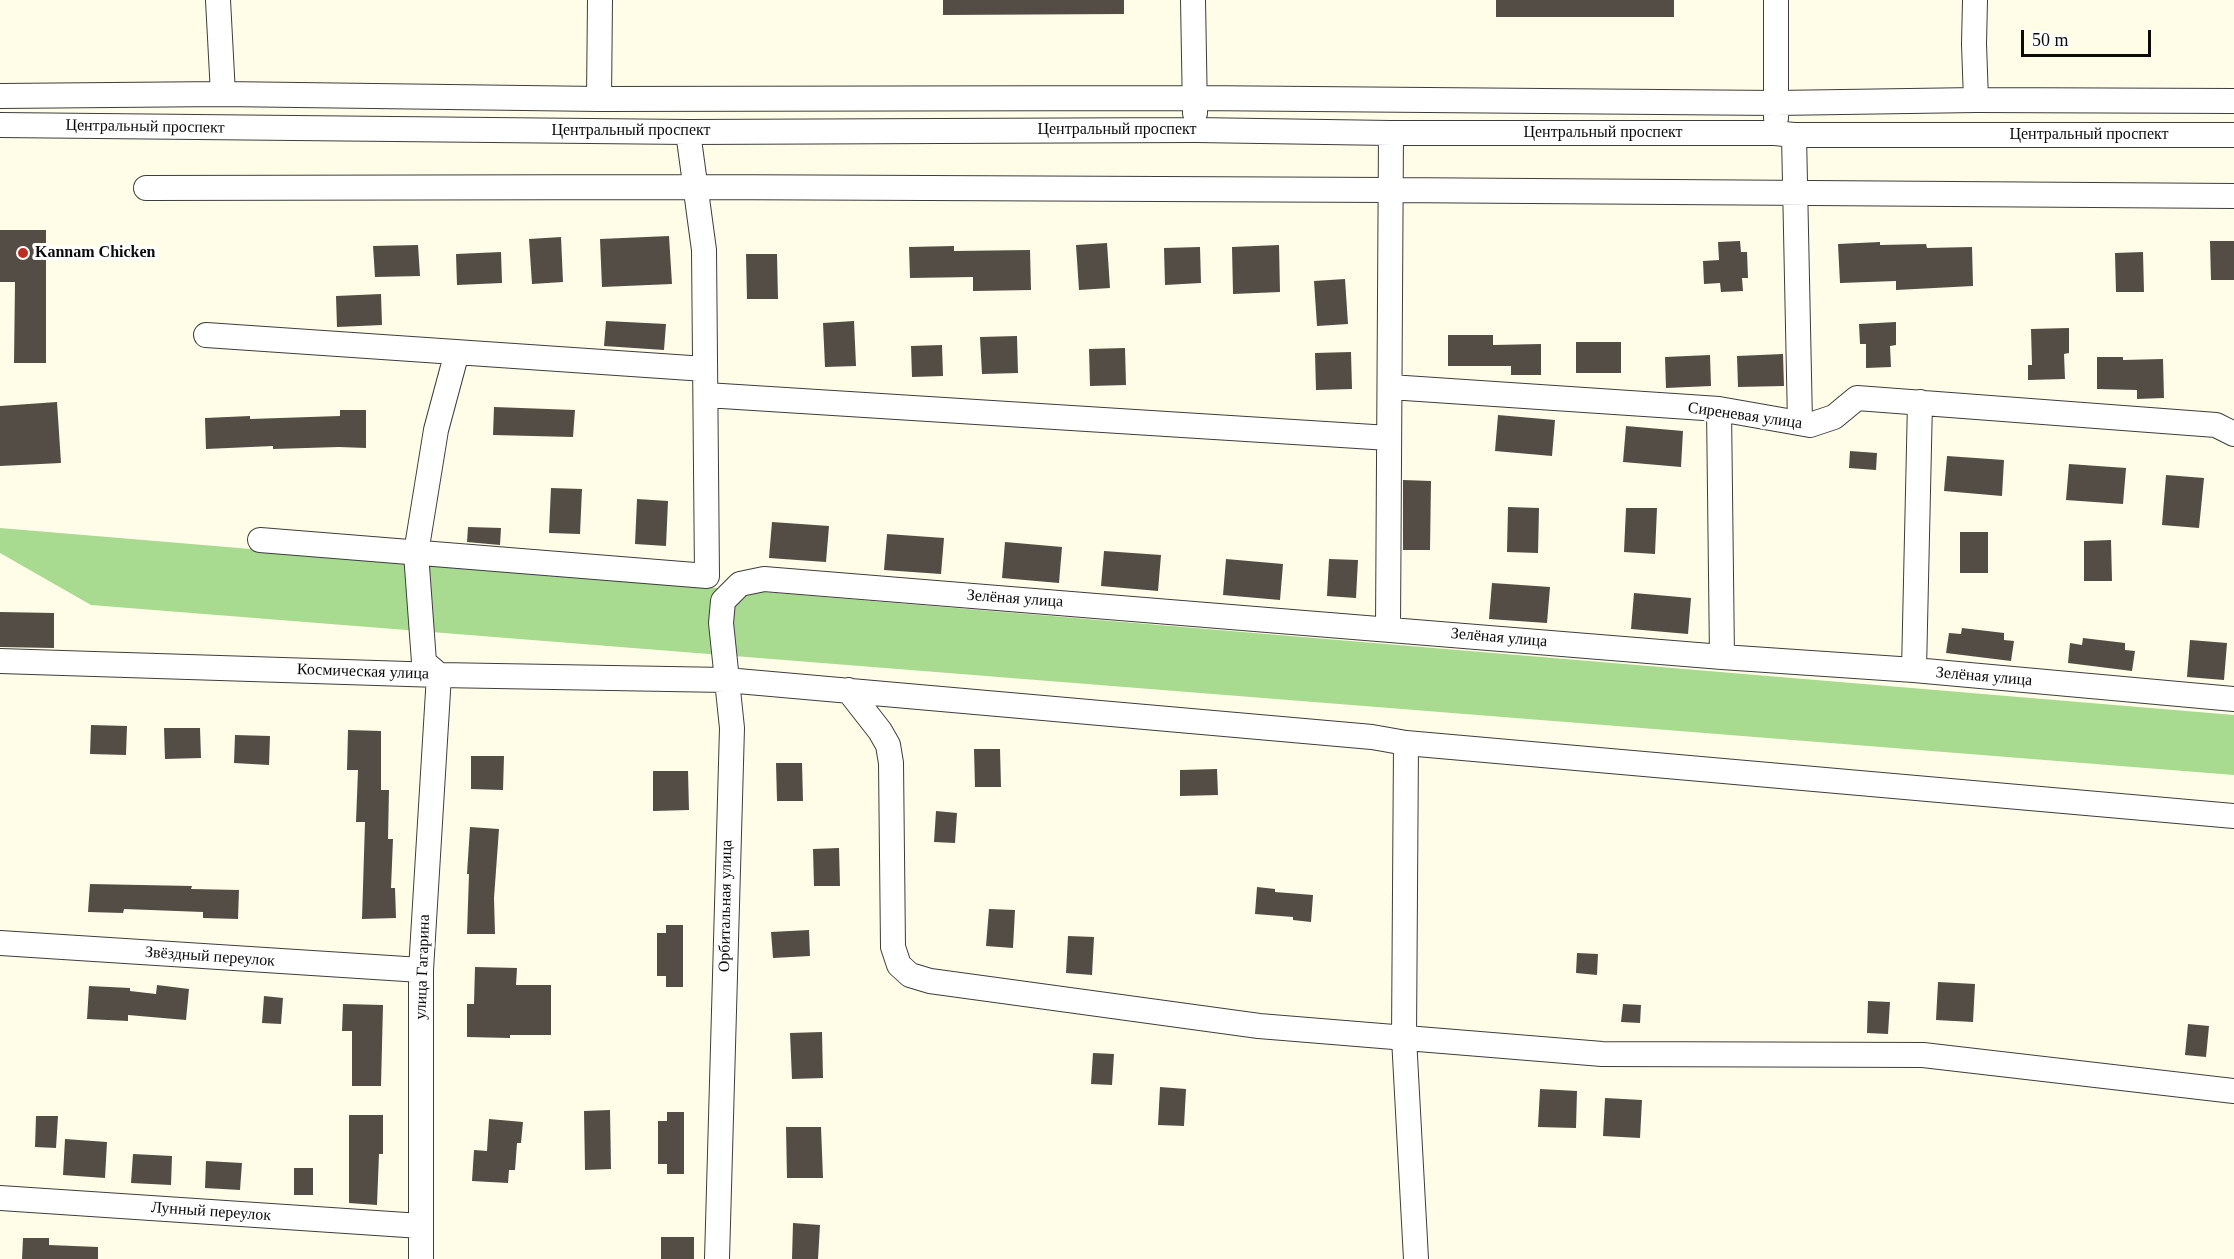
<!DOCTYPE html>
<html>
<head>
<meta charset="utf-8">
<style>
	body { margin:0 }
	#map { position:relative; width:2234px; height:1259px; overflow:hidden; background:#fffde7; font-family:Georgia,serif }
	canvas { display:block }
	.scale { position:absolute; left:2021px; top:30px; width:130px; height:27px; box-sizing:border-box; border:3px solid #0a0a0a; border-top:0; padding-left:8px; font-size:18px; line-height:21px; white-space:nowrap; color:#0a0a0a; -webkit-text-stroke:4px #fff; paint-order:stroke }
</style>
</head>
<body>
<div id="map">
<canvas width="2234" height="1259"></canvas>
<div class="scale">50 m</div>
</div>
<script>
const g = document.querySelector('canvas').getContext('2d');
g.lineJoin = 'round';
function fillPath(path, color) { g.fillStyle = color; g.fill(path, 'evenodd'); }
const toPath = rows => new Path2D(rows.map(r => 'M' + r).join(''));
function stroke(path, color, width, dash) { g.strokeStyle = color; g.lineWidth = width; g.lineCap = dash ? 'butt' : 'round'; g.setLineDash(dash || []); g.stroke(path); }
function label(font, color, halo, rows, align = 'center') {
  g.font = font + ' Georgia,serif'; g.lineWidth = 6; g.setLineDash([]); g.textBaseline = 'middle'; g.strokeStyle = halo; g.fillStyle = color; for (const [text, x, y, turn = 0] of rows) {
    g.save(); g.translate(x, y); g.rotate((+turn || 0) * Math.PI / 180); g.textAlign = isNaN(turn) ? turn : align; if (halo) g.strokeText(text, 0, 0); g.fillText(text, 0, 0); g.restore();
  }
}
const forest = toPath([
	[0,528,2234,715,2234,775,91,605,0,553]
]);
const building = toPath([
	[943,0,1124,0,1124,14,943,15],
	[1496,0,1674,0,1674,17,1496,17],
	[0,230,46,230,46,363,14,363,15,282,0,282],
	[669,236,672,284,602,287,600,239],
	[561,237,563,282,532,284,529,239],
	[1740,241,1741,252,1747,252,1748,278,1742,278,1743,291,1721,292,1720,283,1704,284,1703,261,1719,260,1718,242],
	[2210,241,2234,241,2234,280,2211,280],
	[1880,242,1880,245,1926,244,1927,248,1972,247,1973,286,1896,290,1896,281,1840,283,1838,244],
	[1107,243,1110,288,1079,290,1076,245],
	[418,245,420,276,375,277,373,246],
	[1279,245,1280,292,1233,294,1232,247],
	[954,246,954,251,1030,250,1031,290,973,291,973,277,910,278,909,247],
	[1200,247,1201,283,1165,285,1164,248],
	[501,252,502,283,457,285,456,254],
	[2143,252,2144,292,2116,292,2115,253],
	[746,254,777,254,778,299,747,299],
	[1345,279,1348,324,1317,326,1314,281],
	[381,294,382,325,337,327,336,296],
	[606,321,666,324,664,350,604,346],
	[854,321,856,366,825,367,823,323],
	[1896,322,1896,345,1890,346,1891,367,1866,368,1866,344,1860,344,1859,324],
	[2069,328,2069,353,2064,354,2065,379,2028,380,2028,365,2032,365,2031,329],
	[1448,335,1493,335,1493,345,1541,344,1541,375,1511,375,1511,366,1448,366],
	[1017,336,1018,373,982,374,980,337],
	[1576,342,1621,342,1621,373,1576,373],
	[942,345,943,376,912,377,911,346],
	[1125,348,1126,385,1090,386,1089,349],
	[1351,352,1352,389,1316,390,1315,353],
	[1783,354,1784,386,1738,387,1737,356],
	[1710,355,1711,386,1666,388,1665,357],
	[2097,357,2123,357,2123,360,2163,359,2164,398,2137,399,2137,390,2097,389],
	[57,402,61,463,0,466,0,406],
	[494,407,575,410,573,437,493,435],
	[340,410,366,410,366,448,339,447,273,449,273,446,206,449,205,418,250,416,250,419,340,416],
	[1498,415,1555,420,1552,456,1495,451],
	[1626,426,1683,431,1681,467,1623,462],
	[1850,451,1877,453,1876,470,1849,468],
	[1947,456,2004,460,2002,496,1944,491],
	[2069,464,2126,468,2123,504,2066,500],
	[2166,475,2204,478,2199,528,2162,525],
	[1403,480,1431,481,1430,550,1403,550],
	[551,488,582,489,580,534,549,533],
	[637,499,668,501,666,546,635,544],
	[1508,507,1539,508,1538,553,1507,552],
	[1626,508,1657,508,1655,554,1624,552],
	[772,522,829,526,826,562,769,558],
	[468,527,501,528,500,545,467,542],
	[1960,532,1988,532,1988,573,1960,573],
	[887,534,944,538,941,574,884,570],
	[2111,540,2112,581,2084,581,2084,541],
	[1005,542,1062,547,1059,583,1002,578],
	[1104,551,1161,555,1158,591,1101,586],
	[1226,559,1283,564,1280,600,1223,595],
	[1329,559,1358,560,1356,598,1327,596],
	[1492,583,1550,587,1547,623,1489,619],
	[1634,593,1691,598,1688,634,1631,629],
	[0,612,54,613,54,648,0,647],
	[1962,628,2004,633,2004,640,2014,641,2011,661,1946,653,1949,633,1961,634],
	[2083,638,2125,643,2125,650,2135,651,2132,671,2068,663,2070,643,2082,645],
	[2190,640,2227,643,2224,680,2187,677],
	[91,725,127,726,126,755,90,754],
	[164,728,200,728,201,758,165,759],
	[348,730,381,731,381,790,389,790,388,839,393,839,391,888,395,888,396,918,362,919,365,822,356,822,358,770,347,770],
	[235,735,270,736,269,765,234,763],
	[974,749,1000,749,1001,787,975,787],
	[471,756,504,756,503,790,471,789],
	[776,763,802,763,803,801,777,801],
	[1217,769,1218,795,1180,796,1180,770],
	[653,771,688,771,689,810,653,811],
	[936,811,957,813,955,843,934,842],
	[470,827,499,829,494,898,495,934,467,934,469,874,467,874],
	[839,848,840,886,814,886,813,849],
	[90,884,192,886,191,889,239,890,238,919,203,918,203,912,124,909,123,913,88,912],
	[1257,887,1275,889,1275,892,1313,895,1311,922,1293,920,1293,917,1255,914],
	[989,909,1015,910,1013,948,986,946],
	[666,925,683,925,683,987,666,987,666,976,657,976,657,933,666,933],
	[809,930,810,956,773,958,771,932],
	[1068,936,1094,937,1092,975,1066,973],
	[1577,953,1598,954,1597,975,1576,973],
	[475,967,517,968,516,985,551,985,551,1035,510,1035,510,1038,467,1037,467,1004,474,1004],
	[1938,982,1975,984,1973,1022,1936,1020],
	[157,985,189,989,186,1020,128,1015,128,1021,87,1019,89,986,130,988,130,991,156,994],
	[264,996,283,998,281,1024,262,1023],
	[1868,1001,1890,1002,1888,1034,1867,1033],
	[343,1004,383,1005,381,1086,352,1086,352,1031,342,1031],
	[1623,1004,1641,1005,1640,1023,1621,1022],
	[2188,1024,2209,1026,2206,1057,2185,1055],
	[822,1032,823,1078,792,1079,790,1033],
	[1093,1053,1114,1054,1112,1085,1091,1084],
	[1160,1087,1186,1089,1184,1126,1158,1125],
	[1540,1089,1577,1091,1576,1128,1538,1127],
	[1605,1098,1642,1100,1640,1138,1603,1136],
	[610,1110,611,1169,585,1170,584,1111],
	[667,1112,684,1112,684,1174,667,1174,667,1164,658,1164,658,1121,667,1121],
	[349,1115,383,1115,383,1154,379,1154,377,1205,349,1203],
	[36,1116,58,1116,56,1148,35,1147],
	[489,1119,523,1122,521,1143,517,1143,515,1170,509,1170,508,1183,472,1181,474,1150,487,1151],
	[786,1127,821,1127,823,1178,787,1178],
	[65,1139,107,1142,105,1178,63,1175],
	[133,1154,172,1156,171,1185,131,1183],
	[206,1161,242,1163,240,1190,205,1188],
	[294,1168,313,1168,313,1195,294,1195],
	[793,1223,820,1225,818,1259,792,1259],
	[661,1237,694,1237,694,1259,661,1259],
	[23,1238,49,1238,49,1245,98,1247,98,1259,22,1259]
]);
const minor = toPath([
	[218,0,223,94],
	[1193,0,1195,113],
	[1975,0,1974,44,1976,100],
	[0,96,223,94,599,99,1195,98,1776,103,1976,100,2234,101],
	[599,99,600,0],
	[1776,118,1776,0],
	[0,125,688,132,1195,130,1391,133,1775,133,1794,135,2234,135],
	[1794,135,1800,423],
	[146,188,696,187,1390,190,2234,196],
	[206,335,705,369],
	[1390,387,1719,409,1810,425,1834,417,1857,398,2216,425,2234,434],
	[706,395,1389,438],
	[1719,409,1722,657],
	[260,540,707,576,704,250,688,132],
	[1388,628,1391,133],
	[0,661,439,675,726,680,1372,737,1406,743,2234,816],
	[1914,670,1920,402],
	[848,690,880,731,888,745,891,763,893,947,899,965,910,975,930,981,1259,1026,1602,1054,1923,1055,2234,1091],
	[1406,743,1404,1038,1416,1259],
	[0,943,421,970],
	[0,1198,421,1226],
	[421,1259,421,970,439,675,424,662,416,553,436,430,457,352],
	[717,1259,732,728,721,623,723,601,740,584,764,579,1722,657,1914,670,2234,699]
]);
const markers = [
	[23,253,6,"#bc2e20"]
];
const streetNames = [
	["Центральный проспект",145,127,1],
	["Центральный проспект",1117,130],
	["Центральный проспект",631,131],
	["Центральный проспект",1603,133],
	["Центральный проспект",2089,135],
	["Сиреневая улица",1745,416,8],
	["Зелёная улица",1015,599,4],
	["Зелёная улица",1499,638,5],
	["Космическая улица",363,672,2],
	["Зелёная улица",1984,677,5],
	["Орбитальная улица",726,906,-89],
	["Звёздный переулок",210,957,4],
	["улица Гагарина",423,967,-88],
	["Лунный переулок",211,1212,4]
];
const poiNames = [
	["Kannam Chicken",35,253]
];
fillPath(forest, '#a8da90');
fillPath(building, '#534d46');
stroke(minor, '#3d3d3d', 26);
stroke(minor, '#fff', 24);
for (const [x, y, r, color] of markers) { const dot = new Path2D(); dot.arc(x, y, r, 0, 2 * Math.PI); g.fillStyle = color; g.fill(dot); stroke(dot, '#fff', 2); }
label('16px', '#0a0a0a', '#fff', streetNames);
label('bold 16px', '#0a0a0a', '#fff', poiNames, 'left');
</script>
</body>
</html>
